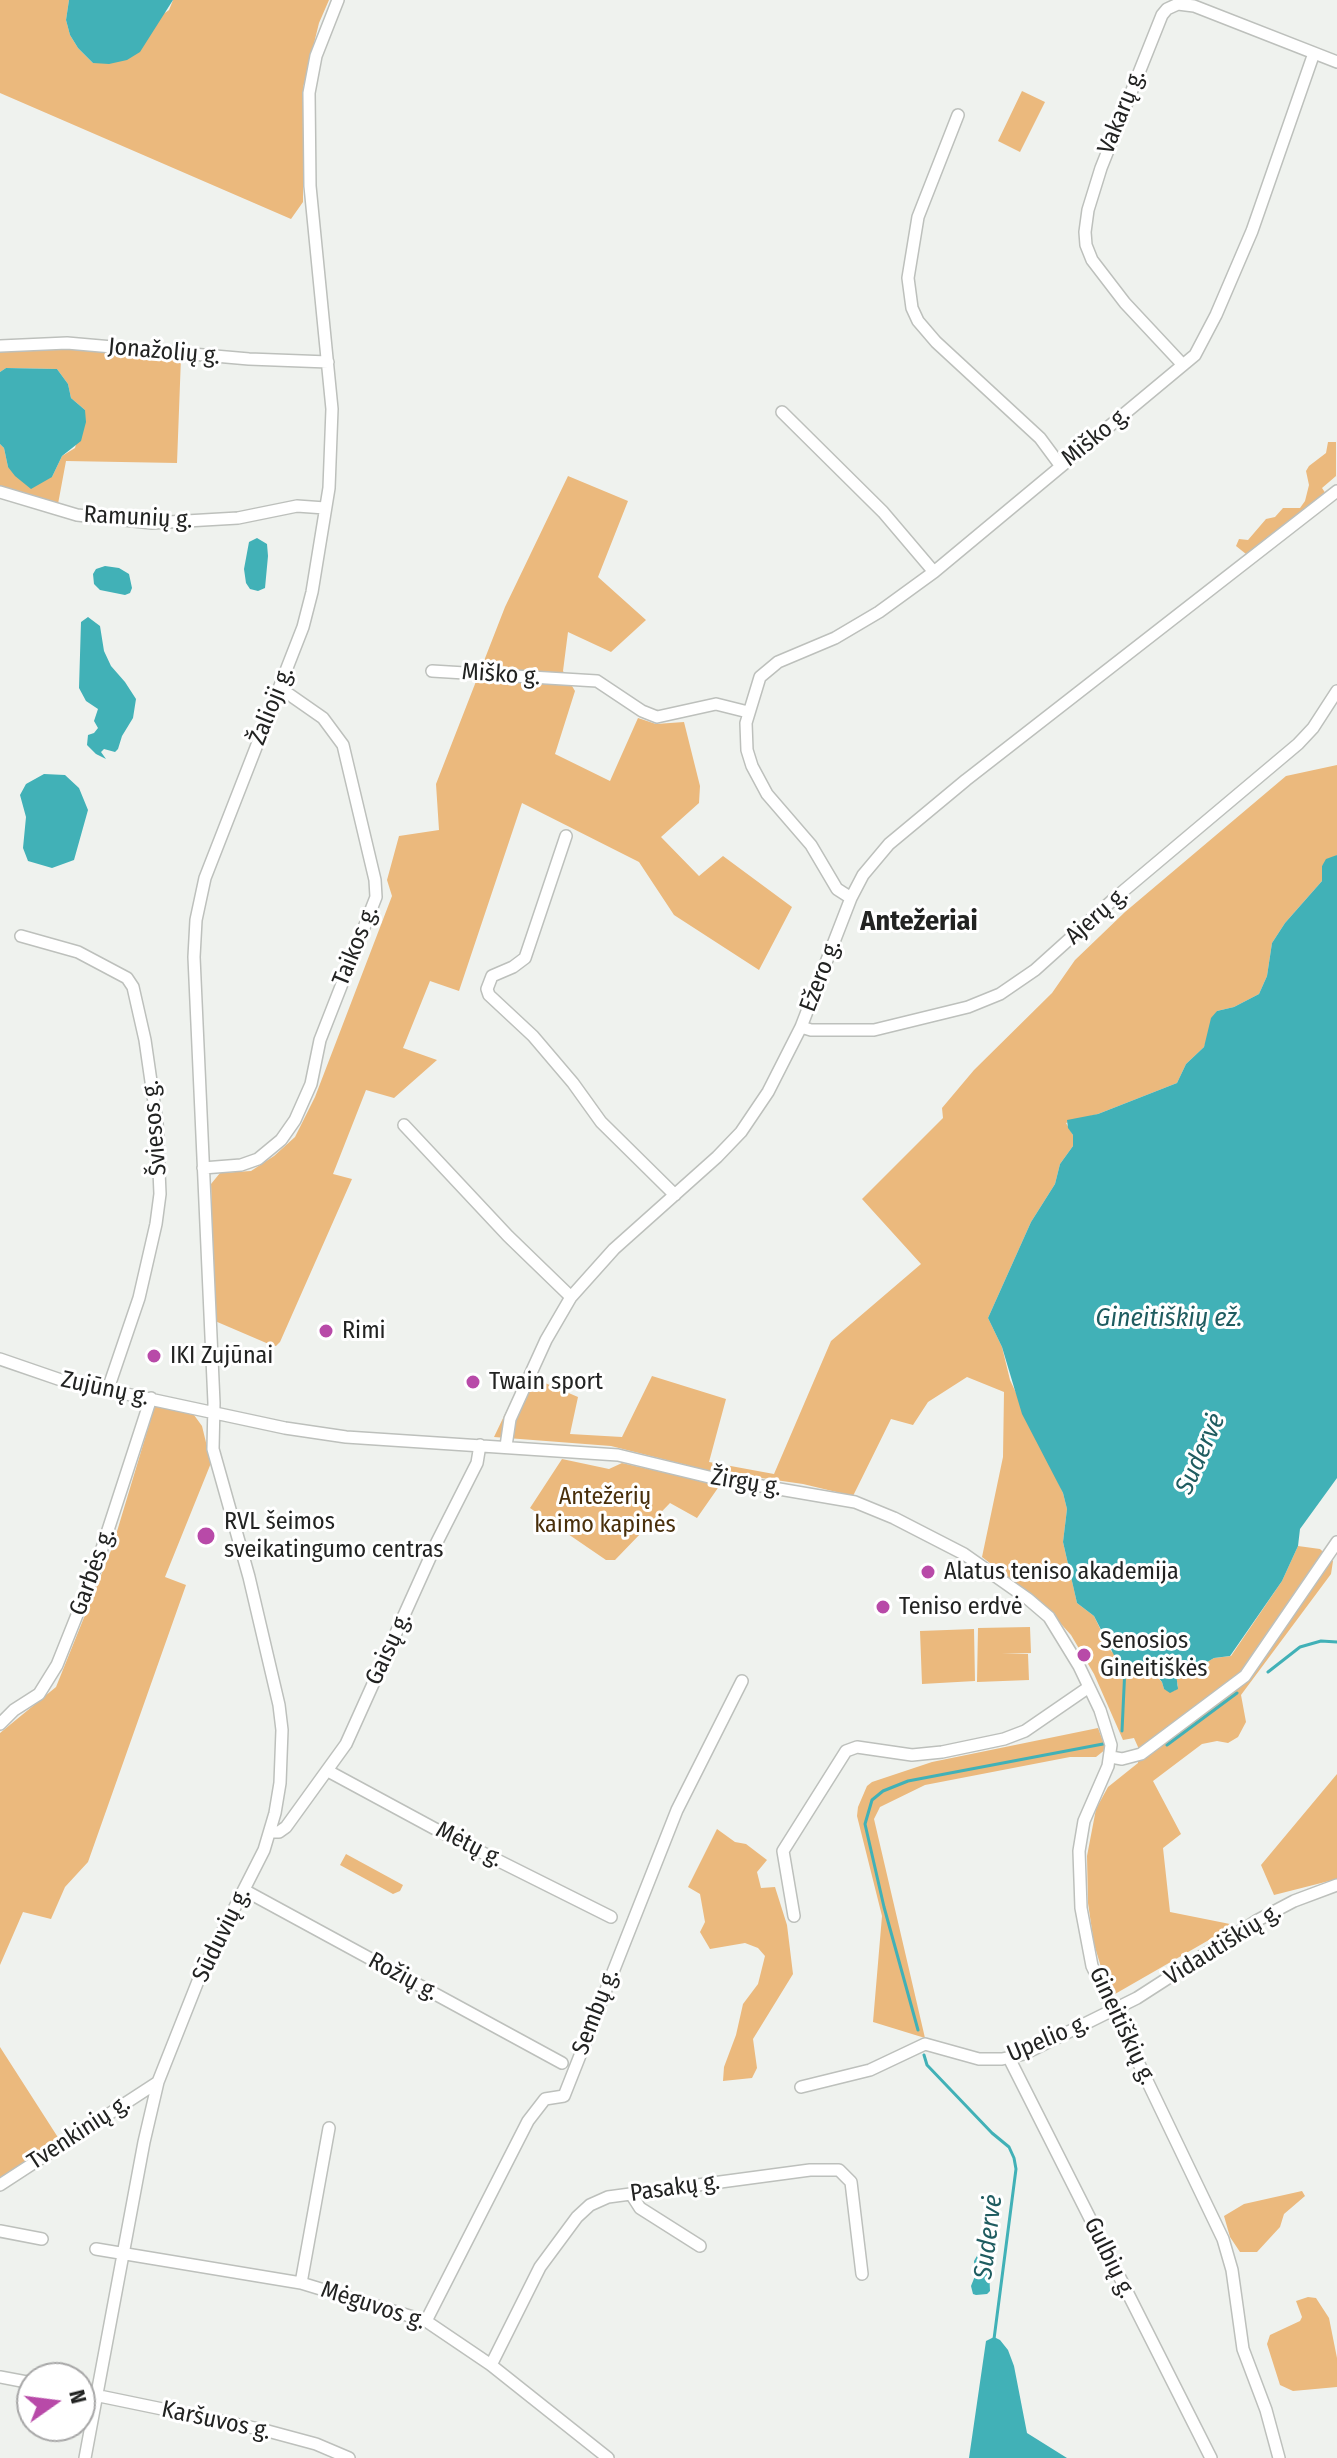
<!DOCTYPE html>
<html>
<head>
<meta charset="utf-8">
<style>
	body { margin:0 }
	#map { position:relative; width:1337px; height:2458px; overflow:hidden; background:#eff2ee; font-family:"Fira Sans Condensed",sans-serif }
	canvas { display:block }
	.north { position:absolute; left:16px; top:2362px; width:80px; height:80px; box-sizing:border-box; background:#fff; border:2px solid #a7a7a7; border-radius:50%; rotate:76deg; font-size:22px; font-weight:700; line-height:32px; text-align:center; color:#222322 }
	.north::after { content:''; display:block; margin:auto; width:28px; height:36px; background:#b84aa8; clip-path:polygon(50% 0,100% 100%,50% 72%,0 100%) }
</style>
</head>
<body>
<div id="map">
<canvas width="1337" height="2458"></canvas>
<div class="north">N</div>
</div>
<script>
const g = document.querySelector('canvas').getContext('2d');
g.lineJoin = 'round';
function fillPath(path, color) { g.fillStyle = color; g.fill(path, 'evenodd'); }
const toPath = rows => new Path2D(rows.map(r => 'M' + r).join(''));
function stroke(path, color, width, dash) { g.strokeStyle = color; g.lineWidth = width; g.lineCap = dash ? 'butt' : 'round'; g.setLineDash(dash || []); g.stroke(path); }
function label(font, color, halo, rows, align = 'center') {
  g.font = font + ' "Fira Sans Condensed",sans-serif'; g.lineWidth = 6; g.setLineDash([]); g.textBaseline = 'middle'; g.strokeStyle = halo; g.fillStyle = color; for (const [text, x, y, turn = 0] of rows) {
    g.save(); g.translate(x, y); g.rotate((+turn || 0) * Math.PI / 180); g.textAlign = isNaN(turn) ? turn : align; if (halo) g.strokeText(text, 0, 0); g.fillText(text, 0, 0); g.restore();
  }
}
const green = toPath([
	[0,0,69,0,66,20,70,35,78,48,93,63,169,10,173,0,329,0,319,23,303,88,303,202,291,219,0,93],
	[1022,91,1045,102,1020,152,998,141],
	[68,349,181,357,177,463,66,461,58,504,0,488,0,444,4,448,8,467,52,477,62,456,75,448,85,410,71,398,68,384,57,369,6,368,0,372,0,352],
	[1328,442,1336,442,1336,476,1322,488,1326,494,1250,555,1246,554,1236,546,1239,539,1248,540,1266,519,1275,517,1283,508,1300,508,1305,501,1309,485,1306,471,1309,466,1326,453],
	[568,476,628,501,598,577,646,620,611,652,568,632,563,671,575,691,555,754,610,781,638,718,656,724,684,722,700,786,699,803,661,837,699,876,723,856,792,907,759,970,674,915,639,862,522,803,459,991,430,981,403,1048,437,1060,394,1098,366,1090,333,1174,352,1179,280,1342,276,1346,271,1345,215,1321,211,1184,220,1173,251,1171,274,1156,295,1137,315,1097,392,896,387,880,399,836,439,830,436,784,505,607],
	[1337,765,1337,855,1322,866,1322,881,1285,923,1272,943,1267,976,1259,994,1234,1007,1217,1011,1204,1047,1186,1064,1177,1083,1098,1114,1066,1123,1073,1135,1073,1146,1060,1164,1055,1184,1031,1222,988,1318,1002,1347,1010,1380,1063,1493,1067,1509,1063,1542,1077,1603,1094,1616,1111,1651,1146,1677,1156,1676,1162,1682,1164,1689,1174,1691,1178,1686,1175,1673,1190,1672,1214,1658,1231,1656,1282,1581,1298,1546,1320,1549,1333,1561,1331,1574,1241,1695,1246,1722,1238,1737,1228,1743,1217,1741,1202,1744,1153,1781,1181,1834,1163,1848,1170,1912,1235,1925,1115,1994,1101,1967,1094,1944,1088,1903,1087,1856,1096,1809,1108,1787,1138,1763,1138,1747,1134,1738,1123,1740,1094,1674,1071,1635,1042,1603,982,1557,1003,1457,1004,1392,967,1377,928,1402,913,1425,891,1419,853,1496,803,1484,706,1470,611,1446,494,1437,524,1374,578,1397,570,1434,622,1437,652,1376,726,1399,709,1462,774,1474,831,1341,921,1264,862,1199,943,1118,942,1108,974,1070,1052,993,1075,960,1125,912,1286,776],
	[155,1405,194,1415,202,1426,211,1463,165,1577,186,1585,88,1862,65,1887,51,1919,23,1912,0,1965,0,1733,56,1687,112,1548],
	[562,1459,609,1469,622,1463,720,1485,697,1518,670,1503,615,1560,606,1560,530,1508],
	[1030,1627,1031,1653,1002,1654,1028,1654,1029,1680,977,1682,978,1628],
	[974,1629,975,1681,922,1684,920,1631],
	[1098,1728,1106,1749,1096,1757,1070,1757,925,1785,880,1807,874,1819,925,2038,873,2022,882,1916,857,1816,858,1807,867,1786,872,1782,932,1762],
	[1337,1774,1337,1879,1274,1895,1261,1865],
	[717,1829,735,1842,746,1844,767,1860,757,1872,761,1888,775,1887,787,1925,793,1974,753,2039,757,2068,752,2078,723,2081,724,2067,736,2035,743,2004,758,1984,765,1956,758,1948,745,1943,710,1949,700,1932,705,1922,700,1894,688,1887],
	[346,1854,403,1885,400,1891,393,1894,340,1865],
	[0,2047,59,2139,0,2179],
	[1302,2191,1305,2196,1284,2214,1280,2227,1257,2252,1240,2252,1230,2237,1224,2216,1244,2204],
	[1308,2297,1316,2298,1329,2318,1337,2358,1337,2387,1293,2391,1280,2385,1267,2344,1270,2335,1300,2321,1302,2317,1296,2301]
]);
const water = toPath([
	[69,0,173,0,140,52,127,60,109,64,93,63,78,48,70,35,66,20],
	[6,368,57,369,68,384,71,398,85,410,86,422,81,441,62,456,52,477,31,489,15,476,8,467,4,448,0,444,0,372],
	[257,538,267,544,268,556,265,588,258,591,250,589,246,583,244,569,249,542],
	[105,566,119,568,129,574,132,588,130,593,125,595,100,590,94,584,93,574,96,569],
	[88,617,100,626,104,651,111,666,125,682,136,699,133,718,122,736,118,749,115,752,104,749,101,752,106,759,96,754,87,745,88,735,94,733,98,728,94,721,98,709,86,701,79,688,81,622],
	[44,774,65,775,79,788,88,810,74,860,52,868,28,861,23,848,26,817,20,795,26,784],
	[1337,855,1337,1478,1300,1529,1298,1546,1282,1581,1230,1656,1214,1658,1190,1672,1176,1673,1178,1689,1170,1693,1164,1689,1162,1682,1157,1676,1139,1676,1117,1661,1094,1616,1077,1603,1063,1542,1067,1509,1063,1493,1022,1414,1002,1347,988,1318,1031,1222,1055,1184,1060,1164,1073,1146,1073,1135,1068,1128,1067,1120,1098,1114,1177,1083,1186,1064,1204,1047,1211,1018,1217,1011,1234,1007,1259,994,1267,976,1272,943,1285,923,1322,881,1322,866,1326,859],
	[988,2247,991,2252,989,2269,990,2291,987,2294,976,2295,973,2294,971,2286,975,2276,974,2261,981,2249],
	[994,2337,1000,2340,1008,2350,1014,2366,1027,2433,1067,2458,969,2458,986,2341]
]);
const stream = toPath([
	[1268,1672,1300,1647,1321,1641,1337,1642],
	[1122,1731,1125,1667],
	[1167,1745,1237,1693],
	[918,2030,884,1907,865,1824,872,1800,883,1791,908,1781,1103,1744],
	[924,2055,927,2065,992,2133,1009,2147,1014,2158,1016,2169,994,2339]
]);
const minor = toPath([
	[958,115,918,217,908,278,912,308,918,321,936,342,1040,438,1060,465],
	[0,346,67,343,249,359,328,362],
	[1183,365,1125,303,1092,260,1086,245,1085,232,1088,210,1101,168,1162,15,1167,9,1178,4,1194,6,1337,62],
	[782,412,883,512,934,572],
	[0,492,77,515,152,523,238,518,297,506,325,508],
	[432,671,597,681,642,711,657,717,716,704,748,712],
	[566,836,525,958,513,967,492,976,487,989,489,995,533,1036,573,1083,601,1122,675,1195],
	[851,898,837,889,811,845,767,794,752,766,747,750,746,723,760,677,778,662,835,638,879,612,934,572,1195,355,1216,315,1252,231,1314,53],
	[21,936,78,952,127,978,133,987,145,1040,157,1123,160,1194,156,1224,139,1298,108,1389],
	[801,1027,811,1030,874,1030,968,1007,1000,994,1035,970,1115,898,1298,744,1313,728,1337,691],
	[404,1125,508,1236,571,1297],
	[203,1168,241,1165,258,1159,281,1140,295,1120,311,1084,320,1040,376,897,375,880,343,745,323,718,280,688],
	[0,1359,61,1380,285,1428,346,1437,618,1455,709,1477,855,1502,894,1518,964,1554,1028,1599,1049,1617,1079,1666,1100,1710,1111,1745,1108,1766,1084,1821,1079,1851,1081,1908,1092,1966,1223,2239,1232,2270,1243,2349,1266,2410,1279,2458],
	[506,1446,510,1419,546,1340,571,1297,614,1249,717,1157,741,1132,768,1092,801,1027,851,898,863,875,889,844,966,780,1337,491],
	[0,1724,14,1710,39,1694,57,1665,95,1570,151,1398],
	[1111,1757,1122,1759,1141,1754,1245,1676,1337,1542],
	[328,1771,439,1831,611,1917],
	[270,1832,279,1832,286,1827,346,1744,437,1542,477,1463,480,1445],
	[244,1890,562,2063],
	[794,1916,783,1851,846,1751,857,1747,912,1755,942,1752,1004,1739,1025,1731,1089,1687],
	[1009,2058,1211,2458],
	[801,2087,870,2070,925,2044,979,2059,1002,2059,1024,2054,1137,1998,1258,1920,1294,1901,1337,1885],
	[0,2185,158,2082],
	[631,2194,640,2208,700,2246],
	[0,2231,42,2239],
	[96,2249,301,2283,426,2321,491,2365,608,2458],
	[301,2283,329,2128],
	[426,2321,528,2121,545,2099,564,2096,677,1810,742,1681],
	[491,2365,540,2267,577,2217,590,2205,608,2197,810,2170,839,2170,851,2182,862,2274],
	[0,2377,32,2383],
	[80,2392,264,2430,316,2444,349,2458],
	[85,2458,144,2142,158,2082,200,1976,264,1850,275,1813,280,1783,282,1730,279,1705,249,1577,213,1449,214,1403,194,957,196,920,205,878,303,627,312,592,329,488,332,409,310,186,309,93,316,56,338,0]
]);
const markers = [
	[326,1331,8,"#b84aa8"],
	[154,1356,8,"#b84aa8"],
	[473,1382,8,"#b84aa8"],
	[206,1536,10,"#b84aa8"],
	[928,1572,8,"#b84aa8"],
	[883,1607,8,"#b84aa8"],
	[1084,1655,8,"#b84aa8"]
];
const streetNames = [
	["Vakarų g.",1122,112,-68],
	["Jonažolių g.",164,352,5],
	["Miško g.",1096,437,-39],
	["Ramunių g.",138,518,3],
	["Miško g.",501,675,4],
	["Žalioji g.",272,706,-68],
	["Ajerų g.",1097,916,-41],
	["Taikos g.",356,946,-68],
	["Ežero g.",821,976,-69],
	["Šviesos g.",155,1128,-95],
	["Zujūnų g.",105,1389,12],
	["Žirgų g.",746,1483,9],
	["Garbės g.",93,1572,-70],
	["Gaisų g.",389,1649,-65],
	["Mėtų g.",469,1845,27],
	["Sūduvių g.",222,1935,-64],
	["Vidautiškių g.",1223,1945,-32],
	["Rožių g.",403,1977,28],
	["Sembų g.",596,2012,-69],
	["Gineitiškių g.",1122,2026,65],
	["Upelio g.",1048,2039,-23],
	["Tvenkinių g.",79,2133,-33],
	["Pasakų g.",675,2188,-8],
	["Gulbių g.",1109,2258,64],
	["Mėguvos g.",373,2306,18],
	["Karšuvos g.",216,2421,12]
];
const poiNames = [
	["Rimi",342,1331],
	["IKI Zujūnai",170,1356],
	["Twain sport",489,1382],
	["RVL šeimos",224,1522],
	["sveikatingumo centras",224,1550],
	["Alatus teniso akademija",944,1572],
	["Teniso erdvė",899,1607],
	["Senosios",1100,1641],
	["Gineitiškės",1100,1669]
];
const parkNames = [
	["Antežerių",605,1497],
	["kaimo kapinės",605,1525]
];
const waterNames = [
	["Gineitiškių ež.",1169,1319],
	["Sudervė",1201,1454,-66],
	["Sudervė",989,2237,-83]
];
const quarterNames = [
	["Antežeriai",919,922]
];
fillPath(green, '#ebb97d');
fillPath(water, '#41b1b7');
stroke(stream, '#41b1b7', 3);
stroke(minor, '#bdc0bc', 14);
stroke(minor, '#fff', 11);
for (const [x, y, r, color] of markers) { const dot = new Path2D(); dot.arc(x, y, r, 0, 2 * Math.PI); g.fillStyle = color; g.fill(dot); stroke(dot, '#fff', 3); }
label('24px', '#222322', '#fff', streetNames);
label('24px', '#222322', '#fff', poiNames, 'left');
label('24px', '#492f0b', '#fff', parkNames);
label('italic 26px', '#1f5c60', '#fff', waterNames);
label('bold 28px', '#222322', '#fff', quarterNames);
</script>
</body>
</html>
